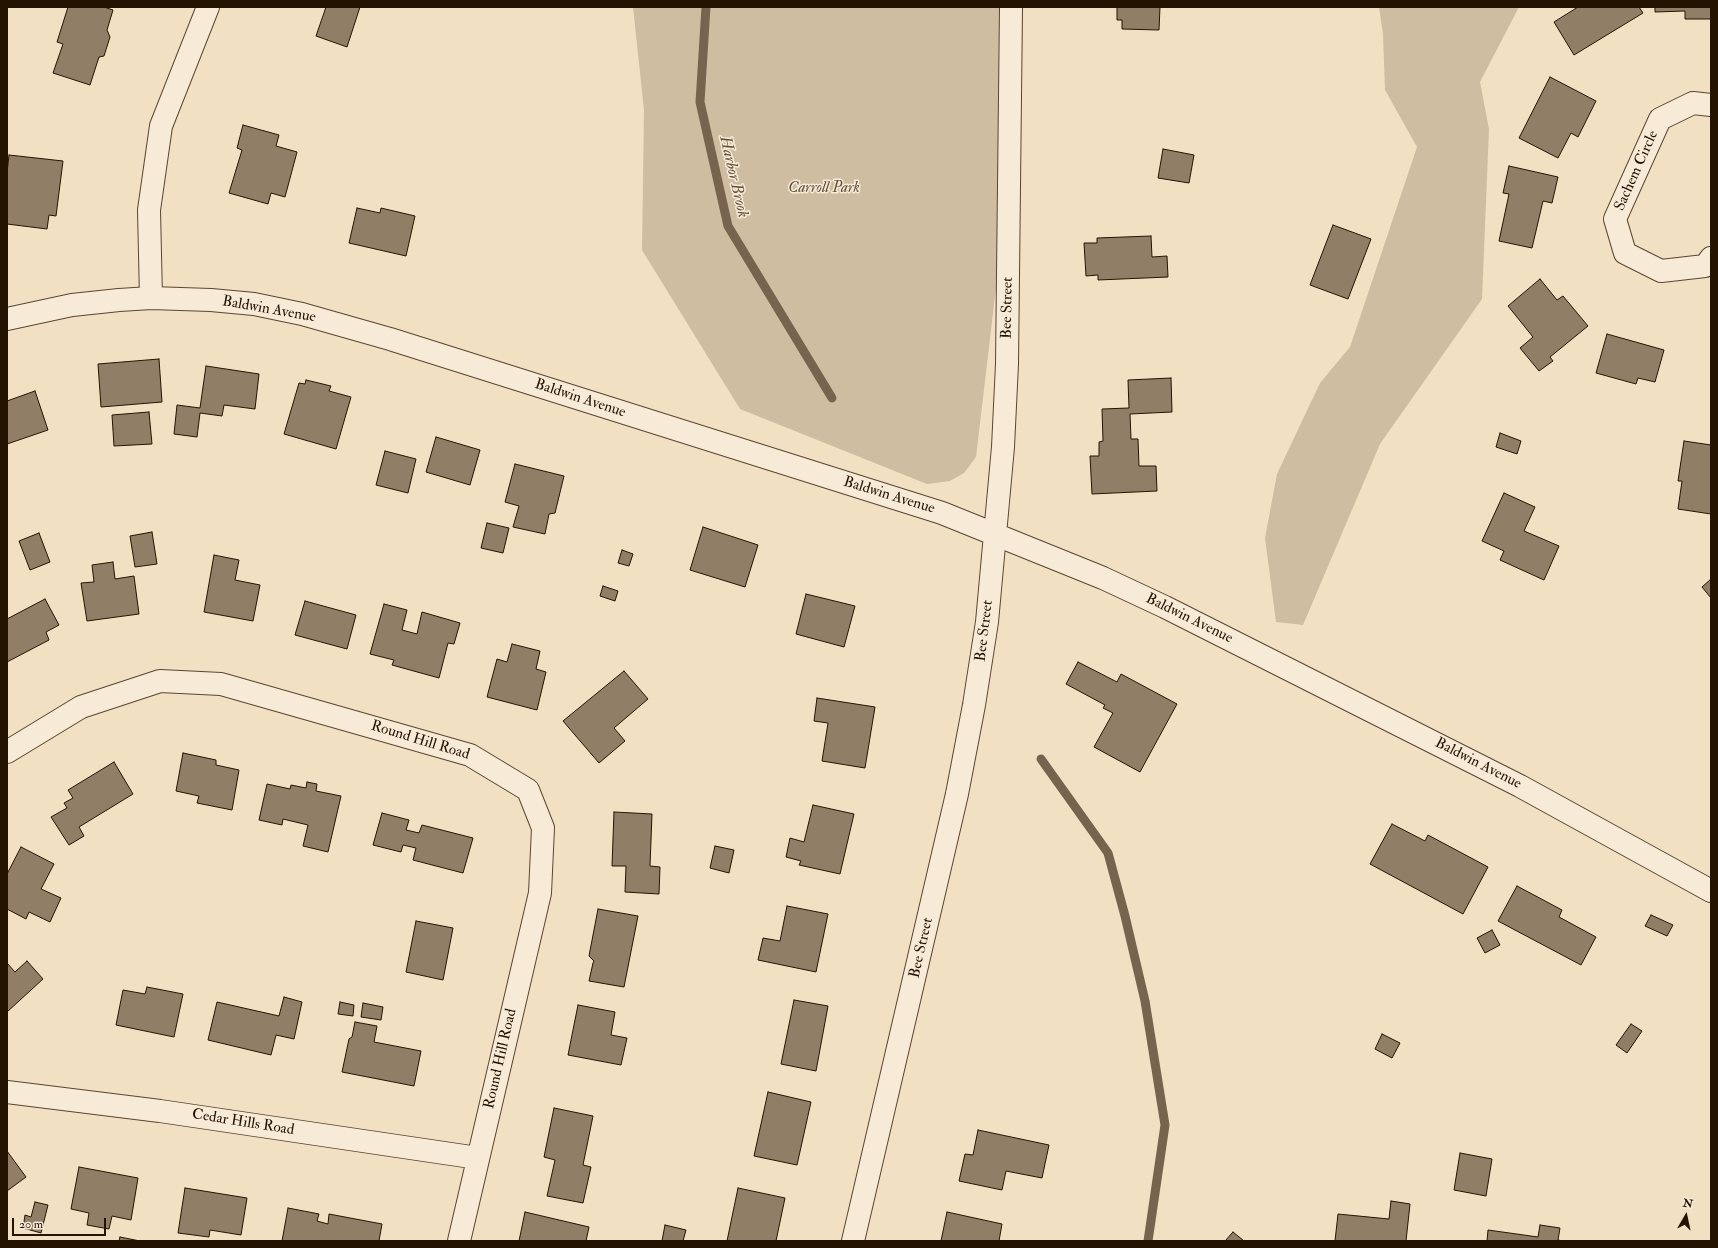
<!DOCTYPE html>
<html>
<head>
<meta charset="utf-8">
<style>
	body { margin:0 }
	#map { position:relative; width:1718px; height:1248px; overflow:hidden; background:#f2e0c2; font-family:"IM FELL Double Pica",serif }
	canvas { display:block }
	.frame { position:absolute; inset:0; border:8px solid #251302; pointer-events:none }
	.north { position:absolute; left:1666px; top:1196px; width:40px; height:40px; -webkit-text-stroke:3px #f7ebd7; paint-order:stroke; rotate:9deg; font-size:11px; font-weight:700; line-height:16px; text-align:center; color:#251302 }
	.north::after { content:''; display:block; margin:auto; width:14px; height:18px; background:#251302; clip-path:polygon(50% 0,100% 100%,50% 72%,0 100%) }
	.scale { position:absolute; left:12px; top:1218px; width:94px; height:18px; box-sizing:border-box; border:2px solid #251302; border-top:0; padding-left:5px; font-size:12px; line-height:14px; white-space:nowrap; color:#251302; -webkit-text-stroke:3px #f7ebd7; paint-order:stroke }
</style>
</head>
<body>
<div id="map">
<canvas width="1718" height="1248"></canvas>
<div class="frame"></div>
<div class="north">N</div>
<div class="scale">20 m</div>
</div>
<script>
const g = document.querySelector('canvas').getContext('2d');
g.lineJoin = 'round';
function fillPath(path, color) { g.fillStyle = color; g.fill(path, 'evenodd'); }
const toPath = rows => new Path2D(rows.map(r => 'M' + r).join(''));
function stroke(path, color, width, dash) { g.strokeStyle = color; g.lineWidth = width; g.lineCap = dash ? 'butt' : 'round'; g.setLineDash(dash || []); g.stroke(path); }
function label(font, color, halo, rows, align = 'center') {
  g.font = font + ' "IM FELL Double Pica",serif'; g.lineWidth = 3; g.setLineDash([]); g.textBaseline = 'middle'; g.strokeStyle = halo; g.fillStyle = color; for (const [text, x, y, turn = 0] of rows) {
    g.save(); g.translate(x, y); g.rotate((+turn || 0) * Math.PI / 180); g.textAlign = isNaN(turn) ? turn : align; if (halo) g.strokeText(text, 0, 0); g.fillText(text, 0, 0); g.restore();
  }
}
const green = toPath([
	[633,7,1023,7,1022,68,976,457,964,473,950,481,927,484,740,409,642,250,644,110],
	[1379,7,1519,7,1480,82,1489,129,1482,299,1380,444,1303,625,1276,622,1265,538,1277,474,1320,383,1350,347,1417,147,1385,90,1383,34]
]);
const stream = toPath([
	[706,7,700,102,728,226,832,398],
	[1041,759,1108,853,1125,916,1145,1001,1165,1125,1148,1241]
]);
const building = toPath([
	[68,7,104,7,113,10,107,30,110,37,104,56,99,57,90,85,53,73,63,44,57,42,68,7],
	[326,7,360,7,347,47,316,36,326,7],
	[1117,7,1160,7,1159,30,1122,29,1122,20,1117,20,1117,7],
	[1578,7,1639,7,1643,13,1574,55,1554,22,1578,7],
	[1655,7,1711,7,1711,19,1685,19,1685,11,1655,12,1655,7],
	[1550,77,1596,101,1578,137,1571,133,1558,158,1519,138,1550,77],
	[243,125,279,135,276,146,297,152,285,197,271,193,268,204,229,193,242,150,237,148,243,125],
	[1163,149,1194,155,1189,183,1158,178,1163,149],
	[9,155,63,161,56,216,49,215,47,229,7,224,7,173,9,155],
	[1509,166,1558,177,1552,203,1543,201,1532,248,1499,241,1509,194,1503,193,1509,166],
	[357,208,380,213,381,208,415,216,406,256,349,243,357,208],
	[1333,225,1371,239,1348,299,1310,285,1333,225],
	[1151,236,1152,257,1167,256,1168,277,1098,280,1098,275,1086,276,1084,243,1097,243,1097,238,1151,236],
	[1540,279,1557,300,1563,296,1588,326,1550,357,1553,361,1539,371,1520,348,1533,337,1508,306,1540,279],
	[1607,334,1664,350,1655,382,1638,378,1636,384,1596,373,1607,334],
	[159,359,162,402,101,407,98,364,159,359],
	[206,366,259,374,255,409,224,405,222,416,200,413,197,437,174,434,177,405,200,408,206,366],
	[1171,378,1172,412,1130,414,1131,439,1138,439,1139,466,1156,466,1157,491,1092,494,1090,456,1099,456,1099,442,1103,441,1102,409,1129,408,1128,380,1171,378],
	[306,380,331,386,329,391,351,397,336,449,284,434,299,383,305,384,306,380],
	[35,391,48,430,7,444,7,401,35,391],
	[149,412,152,444,114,446,112,415,149,412],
	[1500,433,1521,441,1517,454,1496,447,1500,433],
	[436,437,480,450,470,485,426,472,436,437],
	[1684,441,1711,445,1711,514,1678,509,1682,481,1678,481,1684,441],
	[385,451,416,459,408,493,376,485,385,451],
	[515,464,564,476,555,513,549,514,545,534,513,527,519,506,505,502,515,464],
	[1504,493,1535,507,1524,531,1559,546,1544,580,1500,560,1504,551,1482,541,1504,493],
	[487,523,509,528,503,553,481,548,487,523],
	[703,527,758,545,745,587,690,570,703,527],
	[152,532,157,564,135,567,130,536,152,532],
	[39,533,50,562,30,570,19,541,39,533],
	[622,550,633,554,629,566,618,563,622,550],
	[214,555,239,560,235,580,260,585,253,621,204,612,214,555],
	[113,562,115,579,134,576,139,614,87,621,81,583,94,582,92,565,113,562],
	[1711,579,1711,598,1702,587,1711,579],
	[603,586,618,591,615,601,600,596,603,586],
	[806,594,855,606,844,647,796,634,806,594],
	[45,599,59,625,46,632,49,640,7,662,7,619,45,599],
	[305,601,356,615,347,649,295,635,305,601],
	[384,604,407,610,402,630,417,634,422,612,460,623,454,644,448,643,439,678,392,665,394,660,370,654,384,604],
	[512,644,540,651,536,669,546,672,537,710,487,697,497,659,507,662,512,644],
	[1078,662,1117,682,1121,674,1177,704,1140,772,1094,747,1113,713,1103,708,1105,705,1066,684,1078,662],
	[624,671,648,699,614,728,625,741,599,763,563,721,624,671],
	[817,698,875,707,865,768,822,761,828,723,814,721,817,698],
	[183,753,216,760,216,765,239,770,232,810,197,803,199,796,176,791,183,753],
	[114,762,133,794,79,827,84,836,69,845,51,817,67,808,64,803,73,798,68,790,114,762],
	[307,782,317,784,316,791,341,796,328,852,303,846,308,825,283,819,282,825,259,820,267,784,290,789,291,785,306,788,307,782],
	[813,805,854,814,840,874,799,865,801,861,786,857,790,838,804,842,813,805],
	[614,812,652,814,650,866,660,867,659,894,625,892,626,866,612,866,614,812],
	[382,813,409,820,406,830,419,833,422,825,473,838,463,873,413,860,416,848,403,845,401,852,373,845,382,813],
	[1392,824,1425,841,1428,835,1488,867,1463,914,1370,864,1392,824],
	[715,846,734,850,729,873,710,868,715,846],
	[21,847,54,864,41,889,61,898,50,922,29,912,26,919,7,909,7,874,21,847],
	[1517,886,1562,910,1559,917,1596,937,1581,965,1498,921,1517,886],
	[787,906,828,914,816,972,758,960,763,938,780,941,787,906],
	[598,909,638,916,624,987,589,981,593,963,594,961,589,956,598,909],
	[1651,915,1673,925,1667,936,1645,926,1651,915],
	[416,921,453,928,443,980,406,972,416,921],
	[1492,930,1500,945,1485,953,1477,938,1492,930],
	[27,961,43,979,7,1012,7,963,15,972,27,961],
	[147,987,183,994,174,1037,116,1025,123,990,145,994,147,987],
	[284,997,302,1002,294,1039,276,1035,271,1055,208,1040,217,1002,279,1016,284,997],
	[794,1000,828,1006,816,1071,781,1064,794,1000],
	[340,1002,354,1005,353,1016,338,1014,340,1002],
	[363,1003,383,1007,381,1020,361,1017,363,1003],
	[578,1005,615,1012,611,1035,627,1038,621,1065,568,1055,578,1005],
	[355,1022,377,1026,374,1042,421,1051,414,1086,342,1072,349,1039,352,1037,355,1022],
	[1631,1024,1642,1031,1627,1053,1616,1045,1631,1024],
	[1382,1034,1400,1043,1392,1058,1375,1049,1382,1034],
	[768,1092,811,1102,797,1165,754,1156,768,1092],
	[554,1108,593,1116,583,1165,591,1167,583,1203,547,1196,555,1160,544,1157,554,1108],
	[978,1130,1049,1145,1042,1178,1006,1171,1002,1190,959,1181,965,1154,973,1155,978,1130],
	[7,1151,26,1177,7,1191,7,1151],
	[1460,1153,1492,1159,1486,1196,1454,1190,1460,1153],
	[79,1167,138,1178,131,1220,112,1216,109,1229,87,1225,89,1213,71,1209,79,1167],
	[185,1188,247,1198,241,1235,210,1230,209,1237,178,1233,185,1188],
	[738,1188,785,1198,776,1241,727,1241,738,1188],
	[1391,1201,1410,1204,1406,1241,1335,1241,1338,1214,1389,1219,1391,1201],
	[35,1202,48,1205,41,1233,23,1228,25,1215,31,1217,35,1202],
	[288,1208,319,1214,317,1221,328,1224,329,1214,382,1224,379,1241,282,1241,288,1208],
	[525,1212,589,1227,586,1241,519,1241,525,1212],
	[947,1212,1002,1224,999,1241,941,1241,947,1212],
	[665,1225,686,1230,683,1241,662,1241,665,1225],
	[1540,1225,1560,1228,1558,1240,1563,1241,1487,1241,1488,1230,1538,1237,1540,1225],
	[1233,1232,1244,1241,1225,1241,1233,1232],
	[120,1237,140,1241,119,1241,120,1237]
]);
const minor = toPath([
	[1711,105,1693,103,1660,119,1615,219,1625,253,1661,271,1705,266,1711,258],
	[151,298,149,210,161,126,208,7],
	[7,752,81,707,160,681,221,684,470,755,528,790,543,828,540,893,459,1241],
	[7,1092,160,1111,478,1158]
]);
const tertiary = toPath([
	[7,319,72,305,119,300,151,298,211,300,254,304,302,314,390,339,942,513,1103,578,1165,607,1520,786,1711,891],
	[853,1241,957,794,974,705,987,622,1003,447,1007,364,1011,7]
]);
const streetNames = [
	["Sachem Circle",1637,171,-66],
	["Bee Street",1008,308,-89],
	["Baldwin Avenue",269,310,10],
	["Baldwin Avenue",580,399,18],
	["Baldwin Avenue",889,496,17],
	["Baldwin Avenue",1189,619,26],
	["Bee Street",985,631,-83],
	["Round Hill Road",420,741,17],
	["Baldwin Avenue",1478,764,27],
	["Bee Street",922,948,-77],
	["Round Hill Road",501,1059,-77],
	["Cedar Hills Road",243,1123,9]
];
const parkNames = [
	["Carroll Park",824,189]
];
const waterNames = [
	["Harbor Brook",733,177,77]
];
fillPath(green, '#cfbda1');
stroke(stream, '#76644e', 9);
fillPath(building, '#907e66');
stroke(building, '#251302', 1);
stroke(minor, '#584632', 24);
stroke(tertiary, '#584632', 24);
stroke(minor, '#f7ebd7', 22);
stroke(tertiary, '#f7ebd7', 22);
label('15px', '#251302', '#f7ebd7', streetNames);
label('italic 15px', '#604e3a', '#f7ebd7', parkNames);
label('italic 16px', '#62503b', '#f7ebd7', waterNames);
</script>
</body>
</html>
